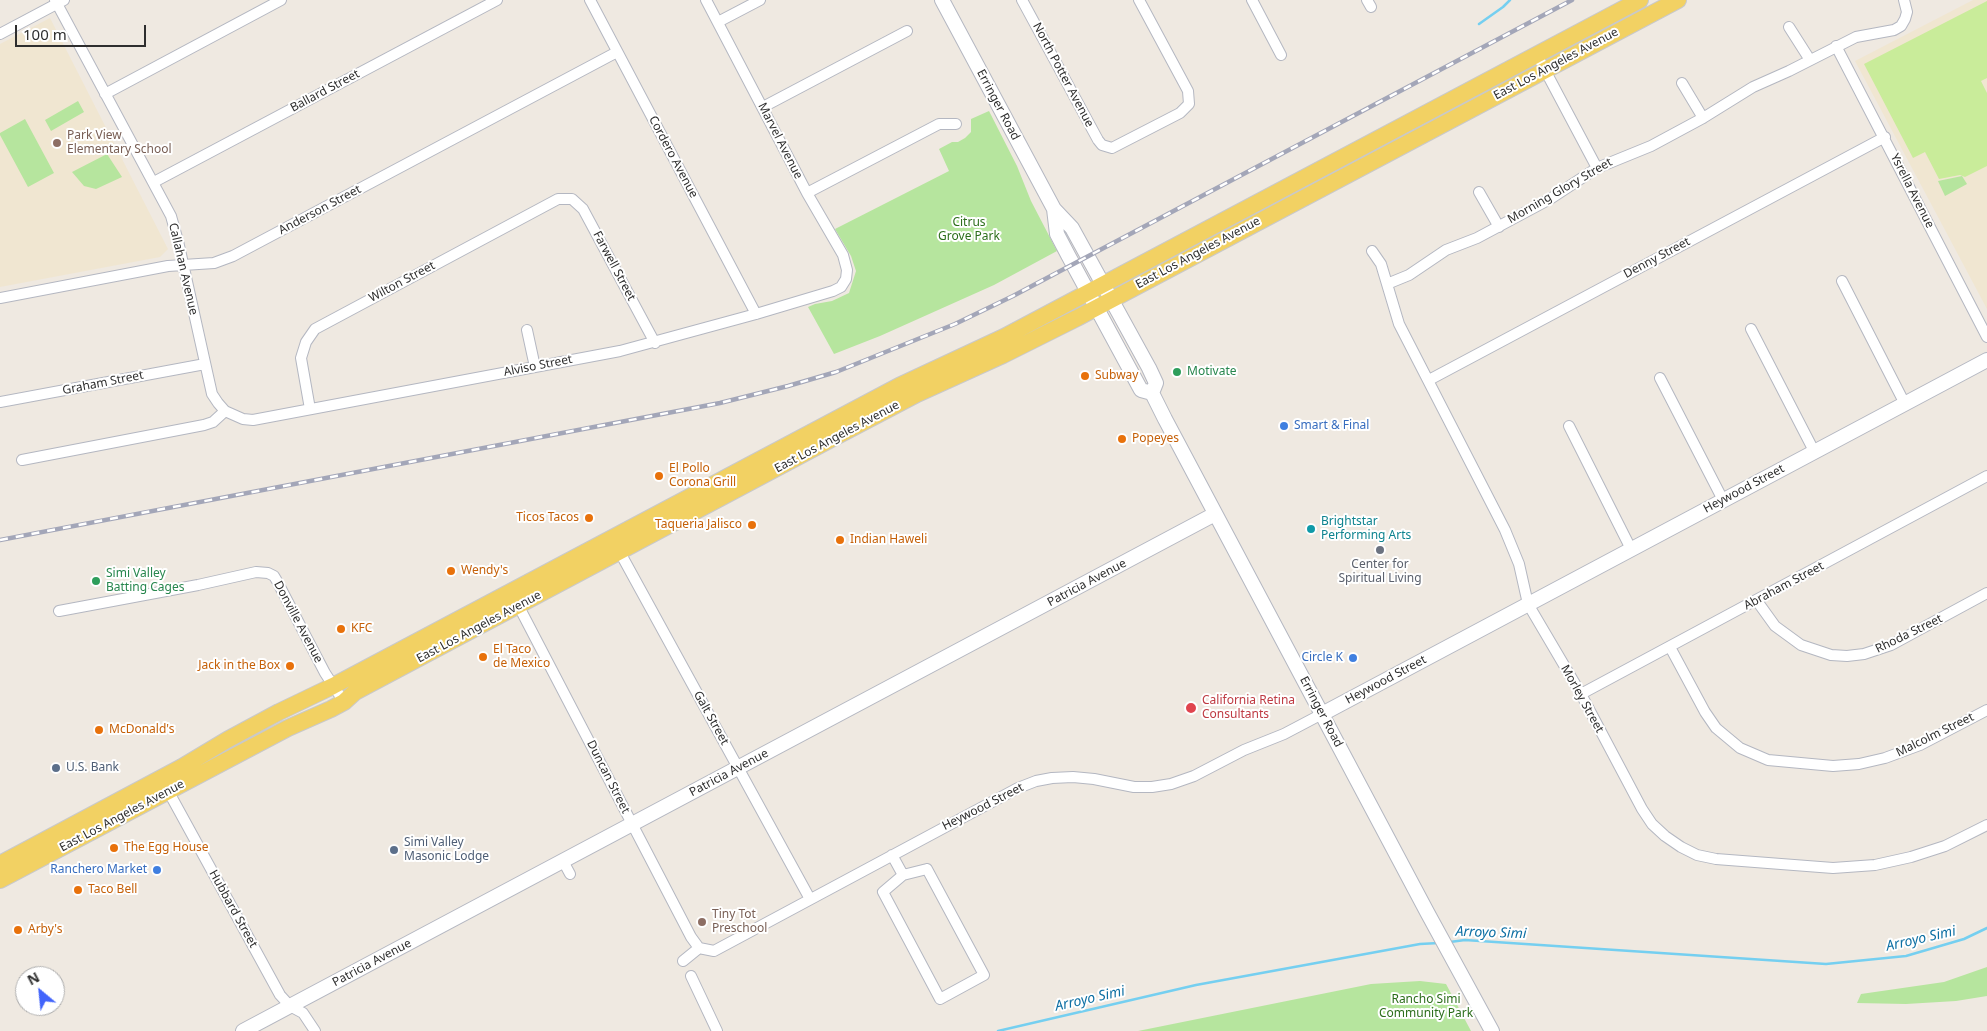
<!DOCTYPE html>
<html>
<head>
<meta charset="utf-8">
<style>
	body { margin:0 }
	#map { position:relative; width:1987px; height:1031px; overflow:hidden; background:#efe9e1; font-family:"Noto Sans",sans-serif }
	canvas { display:block }
	.north { position:absolute; left:15px; top:966px; width:50px; height:50px; box-sizing:border-box; background:#fff; border:1px solid #ababab; border-radius:50%; rotate:332deg; font-size:14px; font-weight:700; line-height:20px; text-align:center; color:#2e2e2e }
	.north::after { content:''; display:block; margin:auto; width:18px; height:22px; background:#4264fb; clip-path:polygon(50% 0,100% 100%,50% 72%,0 100%) }
	.scale { position:absolute; left:15px; top:25px; width:131px; height:22px; box-sizing:border-box; border:2px solid #2e2e2e; border-top:0; padding-left:6px; font-size:15px; line-height:18px; white-space:nowrap; color:#2e2e2e; -webkit-text-stroke:4px #fff; paint-order:stroke }
</style>
</head>
<body>
<div id="map">
<canvas width="1987" height="1031"></canvas>
<div class="north">N</div>
<div class="scale">100 m</div>
</div>
<script>
const g = document.querySelector('canvas').getContext('2d');
g.lineJoin = 'round';
function fillPath(path, color) { g.fillStyle = color; g.fill(path, 'evenodd'); }
const toPath = rows => new Path2D(rows.map(r => 'M' + r).join(''));
function stroke(path, color, width, dash) { g.strokeStyle = color; g.lineWidth = width; g.lineCap = dash ? 'butt' : 'round'; g.setLineDash(dash || []); g.stroke(path); }
function label(font, color, halo, rows, align = 'center') {
  g.font = font + ' "Noto Sans",sans-serif'; g.lineWidth = 4; g.setLineDash([]); g.textBaseline = 'middle'; g.strokeStyle = halo; g.fillStyle = color; for (const [text, x, y, turn = 0] of rows) {
    g.save(); g.translate(x, y); g.rotate((+turn || 0) * Math.PI / 180); g.textAlign = isNaN(turn) ? turn : align; if (halo) g.strokeText(text, 0, 0); g.fillText(text, 0, 0); g.restore();
  }
}
const education = toPath([
	[1973,0,1987,0,1987,309,1855,61],
	[50,18,168,249,160,257,0,287,0,44]
]);
const green = toPath([
	[78,101,84,112,51,131,45,120],
	[989,111,1017,166,1031,201,1057,251,994,285,880,336,834,354,808,307,815,304,832,301,849,293,856,271,851,256,835,229,949,171,939,149,952,142,958,142,965,138,971,132,971,119],
	[25,119,54,173,28,187,0,135,0,133],
	[107,154,122,177,96,189,84,186,72,172],
	[1962,176,1967,184,1945,196,1938,181],
	[1987,967,1987,996,1956,1001,1906,1004,1857,1003,1861,994,1944,982],
	[1420,981,1446,984,1471,1031,1138,1031,1371,984]
]);
const pitch = toPath([
	[1987,1,1987,78,1981,81,1987,93,1987,166,1965,177,1960,175,1939,179,1925,152,1913,158,1864,64]
]);
const stream = toPath([
	[1479,24,1503,7,1510,0],
	[1450,942,1465,940,1826,964,1906,956,1964,939,1987,928],
	[998,1031,1196,985,1420,944,1439,943]
]);
const street = toPath([
	[55,0,171,216,178,241,212,394,218,403,225,411,243,419,253,420,620,351,756,314,833,291,841,287,846,279,847,270,843,255,807,193,706,0],
	[590,0,756,314],
	[1022,0,1098,140,1102,145,1112,148,1180,113,1189,104,1188,91,1139,0],
	[1252,0,1281,55],
	[1367,0,1371,7],
	[718,22,760,0],
	[1789,27,1810,60],
	[0,34,64,0],
	[1836,46,1987,337],
	[1537,55,1597,168],
	[1682,83,1703,118],
	[105,94,281,0],
	[763,107,907,31],
	[154,182,497,0],
	[1479,192,1499,227],
	[807,193,939,124,956,124],
	[1372,251,1381,264,1399,324,1505,530,1519,564,1528,604,1581,694,1642,809,1652,824,1665,836,1681,847,1697,855,1716,859,1833,868,1875,865,1911,857,1945,846,1987,825],
	[1842,281,1905,404],
	[1387,284,1409,275,1446,250,1477,238,1550,199,1597,168,1651,146,1703,118,1753,87,1789,71,1856,37,1894,30,1901,26,1905,19,1907,12,1904,0],
	[0,298,168,266,214,263,233,256,617,52],
	[1751,329,1814,451],
	[527,330,535,367],
	[1660,378,1723,500],
	[1429,380,1885,137],
	[0,402,205,364],
	[310,409,301,358,306,342,315,329,558,199,572,199,583,209,655,343],
	[1569,426,1631,549],
	[22,460,204,425,213,422,225,411],
	[617,547,810,899],
	[516,601,691,937,699,948,714,951,1018,788,1036,781,1052,778,1073,777,1094,779,1134,787,1152,787,1171,784,1194,776,1244,750,1284,734,1322,714],
	[1757,601,1775,626,1801,645,1831,655,1847,656,1864,654,1891,645,1987,593],
	[59,611,198,585,256,572,268,573,274,576,277,581,325,673,344,702],
	[1670,647,1705,712,1716,728,1740,748,1768,760,1833,766,1859,764,1885,758,1920,745,1987,710],
	[1581,694,1987,476],
	[166,787,280,995,290,1006,303,1013,315,1031],
	[892,855,903,875],
	[563,861,570,874],
	[927,869,984,975,940,999,883,892,903,875,927,869],
	[683,961,699,948],
	[691,976,717,1031]
]);
const secondary = toPath([
	[942,0,1054,209,1072,228,1149,368,1156,383,1152,393,1165,419,1427,912,1492,1031],
	[1054,209,1057,234,1068,255,1141,390,1152,393],
	[1322,714,1987,360],
	[243,1031,1215,514]
]);
const primary = toPath([
	[0,864,182,767,227,740,279,712,333,686,899,386,1004,337,1640,0],
	[0,880,288,728,331,709,344,702,355,692,835,437,917,394,1003,355,1077,318,1678,0]
]);
const rail = toPath([
	[0,540,720,403,788,386,836,372,955,324,1013,296,1572,0]
]);
const markers = [
	[57,143,5,"#8d6e63"],
	[1177,372,5,"#2e9e5b"],
	[1085,376,5,"#e8710a"],
	[1284,426,5,"#3f7fe0"],
	[1122,439,5,"#e8710a"],
	[659,476,5,"#e8710a"],
	[589,518,5,"#e8710a"],
	[752,525,5,"#e8710a"],
	[1311,529,5,"#0f9aa8"],
	[840,540,5,"#e8710a"],
	[1380,550,5,"#6b7280"],
	[451,571,5,"#e8710a"],
	[96,581,5,"#2e9e5b"],
	[341,629,5,"#e8710a"],
	[483,657,5,"#e8710a"],
	[1353,658,5,"#3f7fe0"],
	[290,666,5,"#e8710a"],
	[1191,708,6,"#e0444e"],
	[99,730,5,"#e8710a"],
	[56,768,5,"#5c6f8a"],
	[114,848,5,"#e8710a"],
	[394,850,5,"#5c6f8a"],
	[157,870,5,"#3f7fe0"],
	[78,890,5,"#e8710a"],
	[702,922,5,"#8d6e63"],
	[18,930,5,"#e8710a"]
];
const streetNames = [
	["East Los Angeles Avenue",1556,64,-28],
	["North Potter Avenue",1063,75,62],
	["Ballard Street",325,91,-28],
	["Erringer Road",998,105,62],
	["Marvel Avenue",780,141,63],
	["Cordero Avenue",673,157,62],
	["Morning Glory Street",1560,191,-30],
	["Ysrella Avenue",1912,191,63],
	["Anderson Street",320,210,-28],
	["East Los Angeles Avenue",1198,253,-28],
	["Denny Street",1657,258,-28],
	["Farwell Street",614,266,62],
	["Callahan Avenue",183,269,77],
	["Wilton Street",402,282,-28],
	["Alviso Street",538,366,-11],
	["Graham Street",103,383,-11],
	["East Los Angeles Avenue",837,437,-28],
	["Heywood Street",1744,489,-28],
	["Patricia Avenue",1087,583,-28],
	["Abraham Street",1784,586,-28],
	["Donville Avenue",298,622,62],
	["East Los Angeles Avenue",479,627,-28],
	["Rhoda Street",1909,634,-26],
	["Heywood Street",1386,680,-28],
	["Morley Street",1582,699,61],
	["Erringer Road",1321,712,62],
	["Galt Street",711,718,61],
	["Malcolm Street",1935,735,-26],
	["Patricia Avenue",729,773,-28],
	["Duncan Street",608,777,63],
	["Heywood Street",983,807,-27],
	["East Los Angeles Avenue",122,816,-28],
	["Hubbard Street",233,909,61],
	["Patricia Avenue",372,963,-28]
];
const educationNames = [
	["Park View",67,136],
	["Elementary School",67,150],
	["Tiny Tot",712,915],
	["Preschool",712,929]
];
const parkNames = [
	["Citrus",969,223],
	["Grove Park",969,237],
	["Rancho Simi",1426,1000],
	["Community Park",1426,1014]
];
const leisureNames = [
	["Motivate",1187,372],
	["Simi Valley",106,574],
	["Batting Cages",106,588]
];
const foodNames = [
	["Subway",1095,376],
	["Popeyes",1132,439],
	["El Pollo",669,469],
	["Corona Grill",669,483],
	["Ticos Tacos",579,518,"right"],
	["Taqueria Jalisco",742,525,"right"],
	["Indian Haweli",850,540],
	["Wendy's",461,571],
	["KFC",351,629],
	["El Taco",493,650],
	["de Mexico",493,664],
	["Jack in the Box",280,666,"right"],
	["McDonald's",109,730],
	["The Egg House",124,848],
	["Taco Bell",88,890],
	["Arby's",28,930]
];
const shopNames = [
	["Smart & Final",1294,426,"left"],
	["Circle K",1343,658],
	["Ranchero Market",147,870]
];
const cultureNames = [
	["Brightstar",1321,522],
	["Performing Arts",1321,536]
];
const worshipNames = [
	["Center for",1380,565],
	["Spiritual Living",1380,579]
];
const healthNames = [
	["California Retina",1202,701],
	["Consultants",1202,715]
];
const serviceNames = [
	["U.S. Bank",66,768],
	["Simi Valley",404,843],
	["Masonic Lodge",404,857]
];
const waterNames = [
	["Arroyo Simi",1491,933,2],
	["Arroyo Simi",1921,939,-13],
	["Arroyo Simi",1090,999,-13]
];
fillPath(education, '#f0e6d1');
fillPath(green, '#b6e59e');
fillPath(pitch, '#c9ec9a');
stroke(stream, '#75cff0', 2.5);
stroke(street, '#b4b7c1', 12);
stroke(secondary, '#b4b7c1', 16);
stroke(primary, '#c9c9c9', 18);
stroke(street, '#fff', 10);
stroke(secondary, '#fff', 14);
stroke(primary, '#f2d163', 16);
stroke(rail, '#a3a6b8', 4.5);
stroke(rail, '#fff', 2.5, [8]);
for (const [x, y, r, color] of markers) { const dot = new Path2D(); dot.arc(x, y, r, 0, 2 * Math.PI); g.fillStyle = color; g.fill(dot); stroke(dot, '#fff', 2); }
label('12px', '#2e2e2e', '#fff', streetNames);
label('12px', '#785e54', '#fff', educationNames, 'left');
label('12px', '#2c6e1b', '#fff', parkNames);
label('12px', '#27864d', '#fff', leisureNames, 'left');
label('12px', '#c56008', '#fff', foodNames, 'left');
label('12px', '#366cbe', '#fff', shopNames, 'right');
label('12px', '#0d838f', '#fff', cultureNames, 'left');
label('12px', '#5b616d', '#fff', worshipNames);
label('12px', '#be3a42', '#fff', healthNames, 'left');
label('12px', '#4e5e75', '#fff', serviceNames, 'left');
label('italic 14px', '#0d6fa3', '#fff', waterNames);
</script>
</body>
</html>
